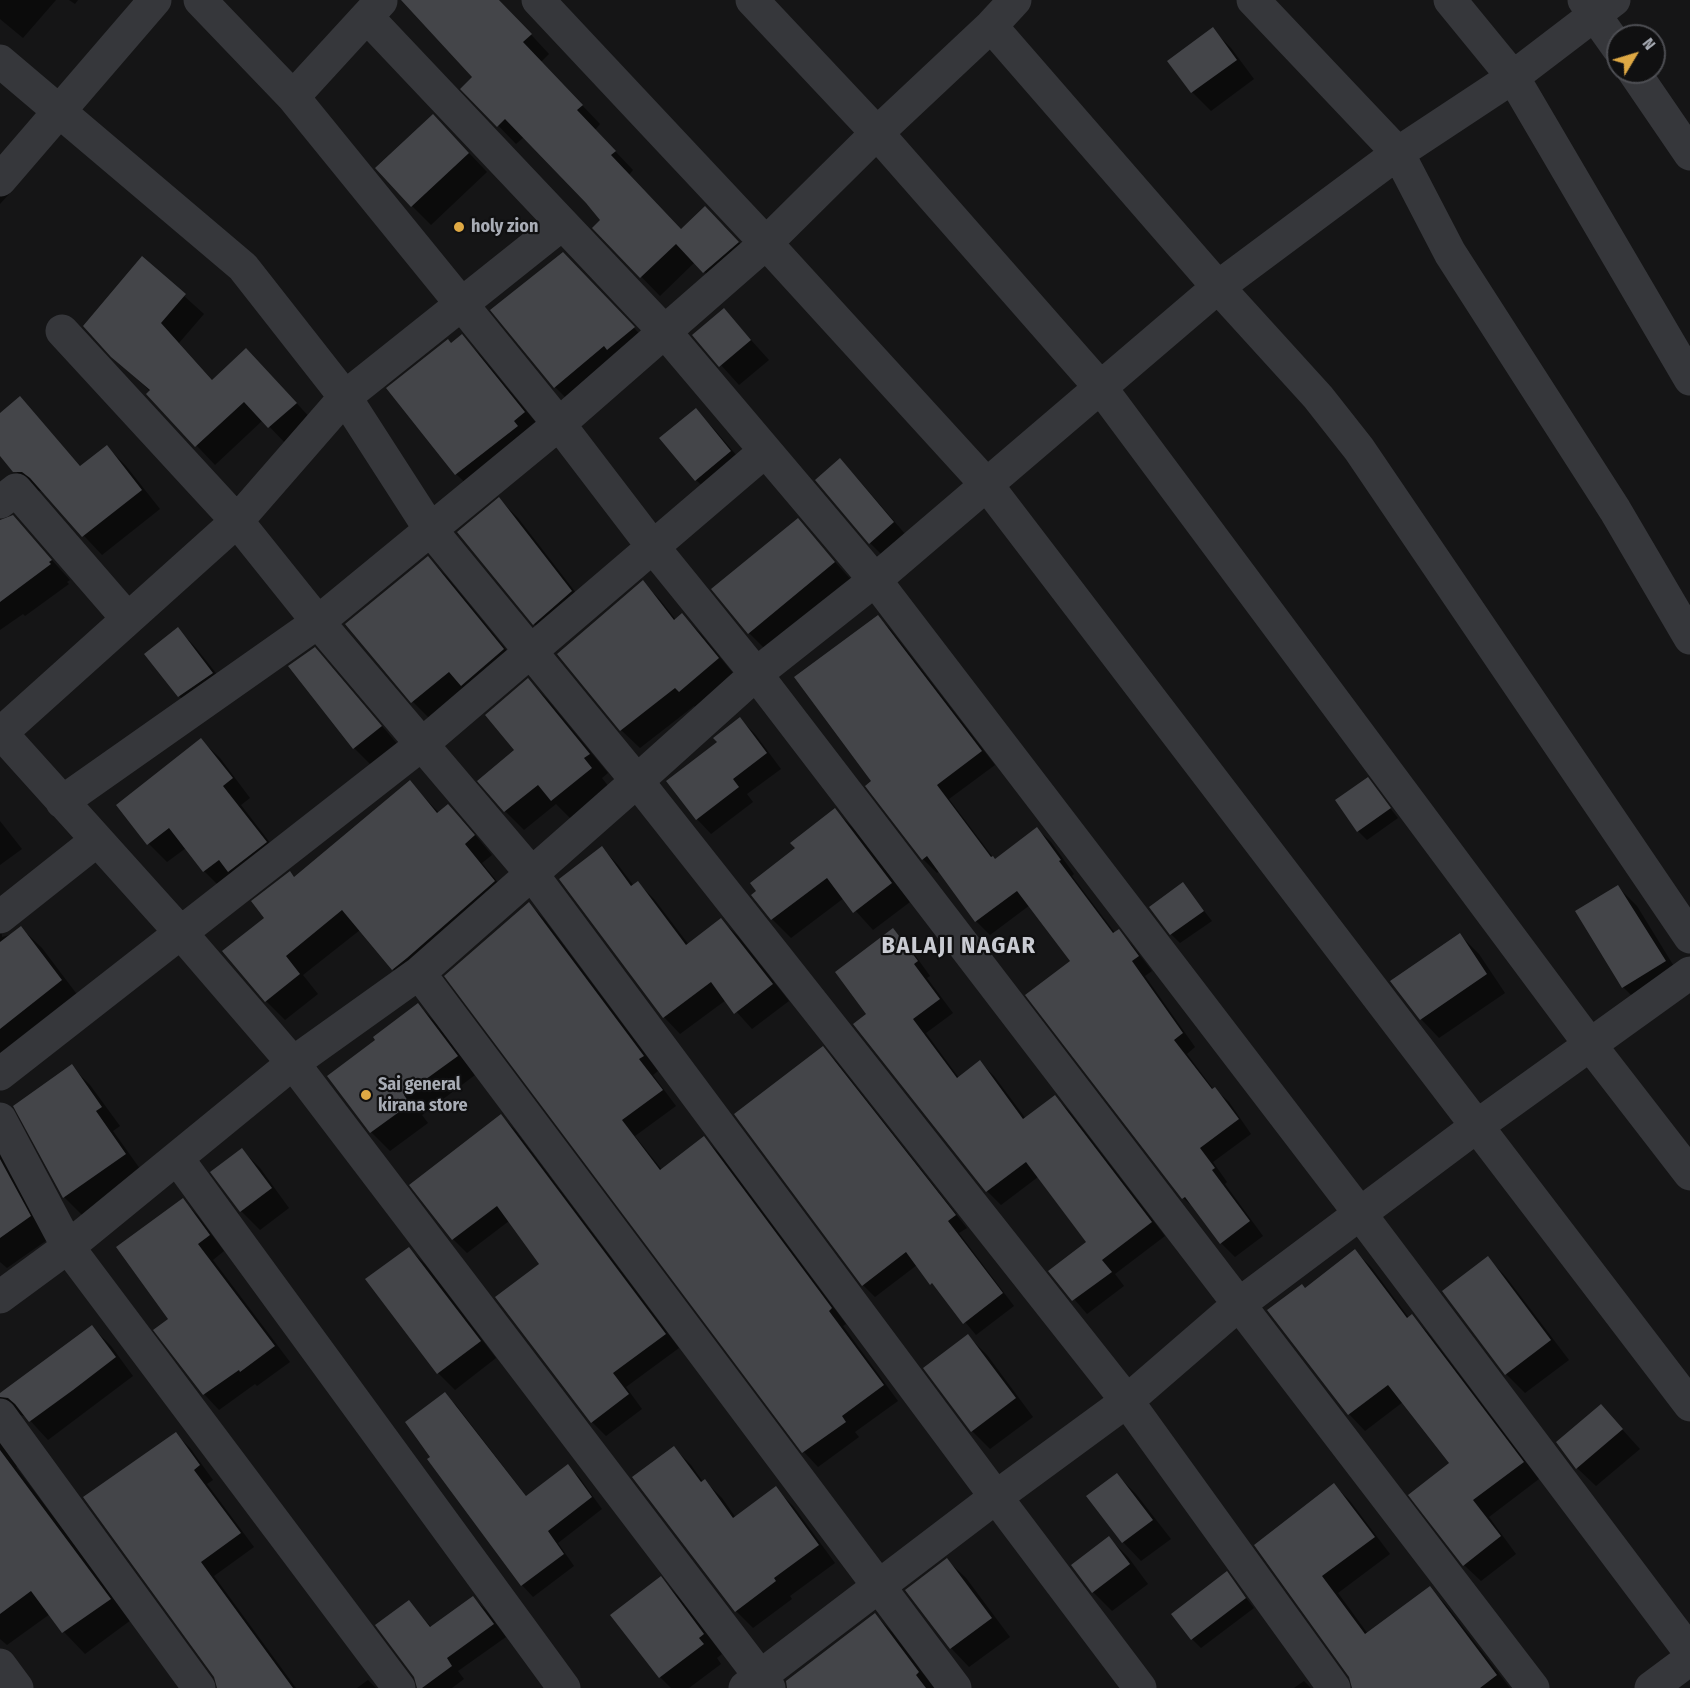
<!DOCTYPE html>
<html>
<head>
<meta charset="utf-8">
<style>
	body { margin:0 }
	#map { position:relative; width:1690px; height:1688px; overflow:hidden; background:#151516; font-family:"Fira Sans Condensed",sans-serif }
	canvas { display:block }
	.north { position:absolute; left:1606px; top:24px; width:60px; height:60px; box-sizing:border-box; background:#101011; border:2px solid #4d4e53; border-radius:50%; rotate:52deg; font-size:16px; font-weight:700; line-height:24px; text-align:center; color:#a8acb5 }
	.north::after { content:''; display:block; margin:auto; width:21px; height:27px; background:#dfa944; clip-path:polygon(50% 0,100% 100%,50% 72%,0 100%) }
</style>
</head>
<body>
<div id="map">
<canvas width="1690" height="1688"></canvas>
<div class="north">N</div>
</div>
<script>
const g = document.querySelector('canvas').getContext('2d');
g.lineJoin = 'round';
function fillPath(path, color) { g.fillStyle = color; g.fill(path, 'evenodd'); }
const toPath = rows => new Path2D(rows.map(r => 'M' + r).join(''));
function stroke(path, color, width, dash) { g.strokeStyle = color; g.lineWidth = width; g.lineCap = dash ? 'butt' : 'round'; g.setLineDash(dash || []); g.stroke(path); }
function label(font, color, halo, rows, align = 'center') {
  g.font = font + ' "Fira Sans Condensed",sans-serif'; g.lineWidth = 4.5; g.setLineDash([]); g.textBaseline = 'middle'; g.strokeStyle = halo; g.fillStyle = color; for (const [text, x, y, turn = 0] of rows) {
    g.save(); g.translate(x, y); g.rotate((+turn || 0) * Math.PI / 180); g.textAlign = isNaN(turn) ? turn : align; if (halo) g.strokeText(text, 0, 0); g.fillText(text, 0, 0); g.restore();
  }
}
const shadow = toPath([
	[0,0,56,0,23,38,0,19],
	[69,0,78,0,75,4],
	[403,0,499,0,549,54,541,62,600,124,595,130,633,170,629,175,682,231,724,226,756,261,723,290,695,262,660,296,594,228,603,221,524,137,516,144,463,89,475,77],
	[1212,29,1231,48,1254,79,1211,111,1192,92,1169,61],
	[452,135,487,172,431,225,412,206],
	[0,183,10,193,0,204],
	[143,259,204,314,179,343,213,381,265,369,314,422,288,446,263,420,215,465,148,394,151,392,112,356],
	[582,273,652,347,574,406,555,387],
	[724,310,769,360,739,385,694,335],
	[461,336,480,355,543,431,475,492,456,474,451,344],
	[20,398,81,467,107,447,126,466,160,509,102,555,42,491,33,490,0,454,0,415],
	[695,410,714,429,749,470,715,498,696,480],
	[840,460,858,479,912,542,889,562,870,543],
	[499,499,518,518,590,611,553,642,534,624],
	[13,517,70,580,67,582,69,584,25,616,23,614,0,630,0,522],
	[798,520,853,582,768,652,749,633,713,589],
	[428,558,447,577,522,669,431,720,412,701],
	[643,582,661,601,676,620,682,615,701,634,737,678,698,710,694,706,640,748,621,730],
	[878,617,891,630,995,765,949,799,995,860,1037,829,1051,842,1074,874,1072,876,1115,933,1118,931,1132,945,1152,971,1145,976,1195,1047,1187,1054,1214,1090,1215,1089,1229,1102,1251,1134,1213,1162,1227,1182,1225,1184,1263,1236,1235,1257,1221,1243,1198,1211,1183,1198,1072,962,1030,905,990,935,976,921,939,871,937,873,923,859,867,786,873,781],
	[178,629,196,648,231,692,198,715,179,696,146,654],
	[315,649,333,668,399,746,373,767,354,748],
	[528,680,547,699,608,773,602,778,609,787,571,819,556,804,524,830,505,811],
	[740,719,755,734,781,769,747,794,753,802,711,834,697,819,719,743],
	[201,740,220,758,250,798,241,805,284,861,223,890,204,871,186,848,167,862,149,844],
	[1367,779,1398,818,1367,840,1358,831],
	[410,782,439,813,448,806,467,825,492,855,482,863,513,901,411,987,393,969,360,930,303,975,318,994,285,1020,266,1001,266,918,294,878],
	[835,810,854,829,910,902,873,930,844,898,791,938,772,919,753,896],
	[0,821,22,849,0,865],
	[602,848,618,865,634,886,638,883,654,899,689,945,721,920,738,936,789,1001,752,1029,726,1000,680,1034,664,1017],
	[1183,884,1212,921,1180,943,1171,934],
	[1618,887,1637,906,1683,981,1642,1006,1623,987],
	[529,904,544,919,658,1071,653,1075,676,1106,635,1136,662,1170,704,1138,719,1153,846,1324,843,1326,898,1401,855,1432,859,1437,818,1467,804,1452,446,976],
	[0,916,2,937,9,935,10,936,21,928,42,948,82,1001,0,1074],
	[893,930,907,944,930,976,927,978,953,1013,926,1033,959,1078,980,1062,994,1076,1026,1119,1055,1097,1069,1111,1165,1236,1115,1274,1124,1286,1087,1314,1050,1271,1088,1243,1038,1177,1001,1205,987,1191,868,1014],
	[1460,935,1479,954,1505,993,1439,1038,1421,1019],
	[418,1005,437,1024,475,1075,422,1115,428,1123,390,1151,371,1132,329,1077,377,1041],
	[823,1048,835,1060,967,1228,959,1233,1014,1306,976,1335,917,1265,875,1297,863,1285],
	[71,1066,90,1085,120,1126,113,1131,143,1173,83,1216,65,1198,15,1107],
	[501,1116,515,1130,679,1348,626,1387,642,1409,606,1436,592,1422,541,1264,509,1221,467,1253,453,1239,411,1185],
	[0,1147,50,1238,7,1268,0,1262],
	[242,1150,260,1168,289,1208,260,1230,241,1211],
	[183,1200,198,1216,224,1251,213,1260,290,1362,257,1386,255,1384,219,1410,204,1394,170,1320],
	[409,1249,426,1265,496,1358,455,1390,438,1373,368,1280],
	[1355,1251,1371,1267,1409,1318,1412,1316,1428,1333,1539,1479,1489,1517,1516,1554,1481,1581,1464,1565,1451,1463,1403,1402,1365,1431,1349,1414,1269,1311,1305,1289],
	[1488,1258,1506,1277,1569,1360,1525,1393,1506,1374,1444,1292],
	[92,1327,111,1346,133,1376,48,1440,26,1416,18,1415,0,1403,0,1395],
	[968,1336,987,1355,1033,1417,990,1449,972,1431],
	[444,1394,456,1405,527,1497,568,1466,579,1477,602,1509,558,1543,574,1566,533,1597,522,1585,429,1459,432,1457],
	[1601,1406,1640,1449,1596,1486,1577,1468],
	[0,1419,18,1466,16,1467,131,1620,85,1654,64,1632,50,1614,7,1645,0,1639],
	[176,1434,190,1448,213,1480,207,1484,254,1547,214,1576,296,1688,219,1688],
	[674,1448,691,1465,703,1482,705,1481,722,1498,736,1518,775,1488,793,1506,835,1563,790,1596,792,1599,753,1628,736,1611],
	[1117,1475,1136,1494,1171,1539,1141,1561,1123,1542],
	[1334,1485,1350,1501,1390,1554,1338,1593,1368,1634,1430,1588,1446,1605,1510,1688,1354,1688,1351,1676,1256,1545],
	[1109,1538,1128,1557,1148,1584,1112,1611,1093,1592,1073,1565],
	[947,1560,966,1578,1010,1637,969,1667,951,1648],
	[1227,1573,1254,1608,1201,1648,1192,1639],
	[660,1578,679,1597,722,1654,717,1658,721,1664,689,1688,671,1688,660,1677,612,1615],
	[473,1598,486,1610,506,1637,458,1671,464,1679,452,1688,419,1688,409,1602,432,1628],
	[875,1615,892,1632,934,1688,789,1688],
	[368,1680,376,1688,357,1688],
	[1304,1681,1311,1688,1294,1688]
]);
const building = toPath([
	[401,0,499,0,532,34,523,42,583,105,577,110,616,151,611,155,681,229,705,206,739,242,703,273,676,244,640,278,592,228,600,220,586,203,505,119,497,127,460,89,472,77],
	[1213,27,1237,60,1191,93,1167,61],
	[433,114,469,153,411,207,375,168],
	[563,252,635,327,607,350,604,346,554,388,490,310],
	[142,256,186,294,161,323,212,380,246,348,297,403,268,428,244,402,195,447,146,394,150,390,111,357,83,326],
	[724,308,751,340,719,367,692,335],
	[462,334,525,412,514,421,518,426,455,475,386,388,448,339,451,343],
	[20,396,80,466,107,445,142,490,82,537,30,478,22,472,13,472,0,456,0,413],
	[696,408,731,451,695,481,659,438],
	[840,458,894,522,869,544,815,480],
	[499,497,572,591,533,625,457,532],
	[13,515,52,560,49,562,51,564,0,602,0,520],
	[798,518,835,562,748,634,711,589],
	[428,556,504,649,461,686,449,672,411,703,345,624],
	[643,580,674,620,682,613,719,658,679,692,675,688,620,731,557,654],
	[878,615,982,751,937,785,991,857,993,856,995,859,1037,827,1061,860,1059,861,1113,933,1119,929,1139,956,1132,961,1183,1033,1174,1040,1212,1089,1215,1087,1239,1119,1200,1148,1215,1168,1212,1170,1250,1221,1220,1244,1185,1197,1182,1199,1025,995,1070,961,1017,891,975,922,927,856,922,860,865,786,871,781,794,677],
	[178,627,213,673,178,697,144,654],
	[315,647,382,726,353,749,288,666],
	[528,678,590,754,584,758,592,768,551,801,538,785,504,812,477,781,514,750,485,715],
	[740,717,767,753,733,779,739,787,696,820,666,781,717,742,713,738],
	[201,738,233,778,223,786,267,842,228,872,219,860,203,872,169,828,147,845,116,805],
	[1368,777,1391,808,1357,832,1335,800],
	[410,780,437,813,448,804,475,835,465,844,495,881,407,958,392,970,342,910,286,956,300,974,265,1002,222,951,264,918,251,901,290,871,294,877],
	[835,808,892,883,853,913,827,878,771,920,751,895,756,891,750,883,795,848,790,843],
	[602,846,631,886,638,881,686,945,721,918,773,984,734,1014,711,982,663,1018,559,879],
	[1183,882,1204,911,1170,935,1149,907],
	[1618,885,1666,961,1622,988,1575,911],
	[529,902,644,1056,639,1059,663,1090,622,1120,660,1170,704,1136,832,1308,829,1311,884,1385,842,1416,846,1422,802,1453,444,976],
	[21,926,62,980,0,1029,0,942],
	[893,928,918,961,914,964,940,999,913,1019,957,1078,980,1060,1023,1119,1055,1095,1152,1222,1102,1260,1112,1272,1072,1301,1048,1271,1086,1242,1026,1162,986,1192,853,1024,866,1014,835,972],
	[1460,933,1487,974,1420,1020,1390,981],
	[418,1003,458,1056,404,1095,410,1104,370,1133,327,1076,375,1040,373,1037],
	[823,1046,956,1215,948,1221,1003,1293,963,1324,932,1283,930,1285,906,1252,862,1286,734,1114],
	[72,1064,102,1107,96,1111,126,1154,63,1198,13,1106],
	[501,1114,666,1334,613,1373,629,1394,591,1423,495,1297,539,1264,497,1206,452,1240,409,1185],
	[242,1148,272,1188,240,1212,210,1172],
	[0,1159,31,1216,0,1238],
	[183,1198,210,1235,198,1244,275,1346,240,1372,239,1370,203,1395,153,1330,168,1319,116,1247],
	[409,1247,481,1341,437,1374,365,1279],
	[1355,1249,1407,1318,1412,1314,1524,1462,1473,1500,1501,1536,1463,1566,1408,1495,1449,1463,1388,1385,1348,1415,1267,1310,1302,1284,1305,1288],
	[1488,1256,1551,1340,1505,1375,1442,1291],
	[92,1325,116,1357,73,1390,29,1422,15,1404,8,1398,0,1397,0,1393],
	[968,1334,1016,1398,971,1432,923,1368],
	[445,1392,526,1496,568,1464,592,1497,548,1531,564,1554,521,1586,427,1459,430,1457,405,1422],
	[1601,1404,1623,1429,1576,1469,1556,1442],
	[176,1432,200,1465,194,1470,241,1533,201,1562,293,1688,217,1688,214,1677,83,1497],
	[674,1446,701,1482,705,1479,733,1518,776,1486,819,1545,774,1578,776,1581,735,1612,632,1477],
	[0,1450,111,1599,62,1633,31,1591,0,1614],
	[1117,1473,1153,1520,1122,1543,1086,1496],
	[1334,1483,1375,1537,1322,1576,1365,1634,1430,1586,1497,1675,1480,1688,1352,1688,1349,1677,1254,1545],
	[1109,1536,1130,1564,1092,1593,1071,1565],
	[947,1558,992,1618,950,1649,905,1590],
	[1227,1571,1246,1598,1191,1640,1171,1614],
	[661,1576,704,1634,699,1638,704,1644,659,1678,610,1615],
	[473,1596,494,1624,447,1658,452,1666,422,1688,417,1688,414,1677,375,1625,409,1600,430,1627],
	[875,1613,919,1672,916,1675,926,1688,787,1688,786,1681]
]);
const street = toPath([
	[200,0,293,97,559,424,653,547,756,674,1533,1688],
	[538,0,766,243,987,485,1690,1405],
	[752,0,877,133,1101,388,1591,1046,1690,1174],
	[1253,0,1398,153,1450,253,1615,510,1690,638],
	[1450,0,1513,77,1690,379],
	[1584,0,1618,48],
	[367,17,665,332,875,580,1361,1215,1690,1652],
	[991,26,1218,287,1318,397,1359,449,1690,937],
	[0,61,243,267,345,397,430,529,637,781,1127,1401,1334,1688],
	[1634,72,1690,154],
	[293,97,381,1],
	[0,180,155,0],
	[62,331,237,521,318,622,532,874,996,1497,1140,1688],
	[0,502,16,490,127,618],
	[1,733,181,933,293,1063,769,1688],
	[0,734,237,521,345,397,562,224],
	[62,802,318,622,559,424,766,243,877,133,991,26,1015,0],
	[0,917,96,841],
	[419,973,955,1688],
	[0,1074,421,745,764,452],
	[0,1119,68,1247,399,1688],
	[177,1158,564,1688],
	[0,1297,68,1247,293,1063,419,973,637,781,756,674,875,580,1218,287,1398,153,1513,77,1614,0],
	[0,1415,199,1688],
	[0,1665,17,1688],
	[745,1688,996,1497,1127,1401,1238,1305,1477,1126,1690,973],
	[1651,1688,1690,1659]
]);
const markers = [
	[459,227,6,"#dfa944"],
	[366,1095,6,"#dfa944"]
];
const poiNames = [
	["holy zion",471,227],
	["Sai general",378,1085],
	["kirana store",378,1106]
];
const districtNames = [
	["BALAJI NAGAR",959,946]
];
fillPath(shadow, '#0007');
fillPath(building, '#444549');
stroke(street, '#36373b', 33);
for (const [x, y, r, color] of markers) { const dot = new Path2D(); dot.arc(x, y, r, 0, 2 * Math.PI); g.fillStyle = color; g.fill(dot); stroke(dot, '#101011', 2); }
label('bold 18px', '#a8acb5', '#101011', poiNames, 'left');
g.letterSpacing = '1.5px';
label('bold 24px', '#c9cbd2', '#101011', districtNames);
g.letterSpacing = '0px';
</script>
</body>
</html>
